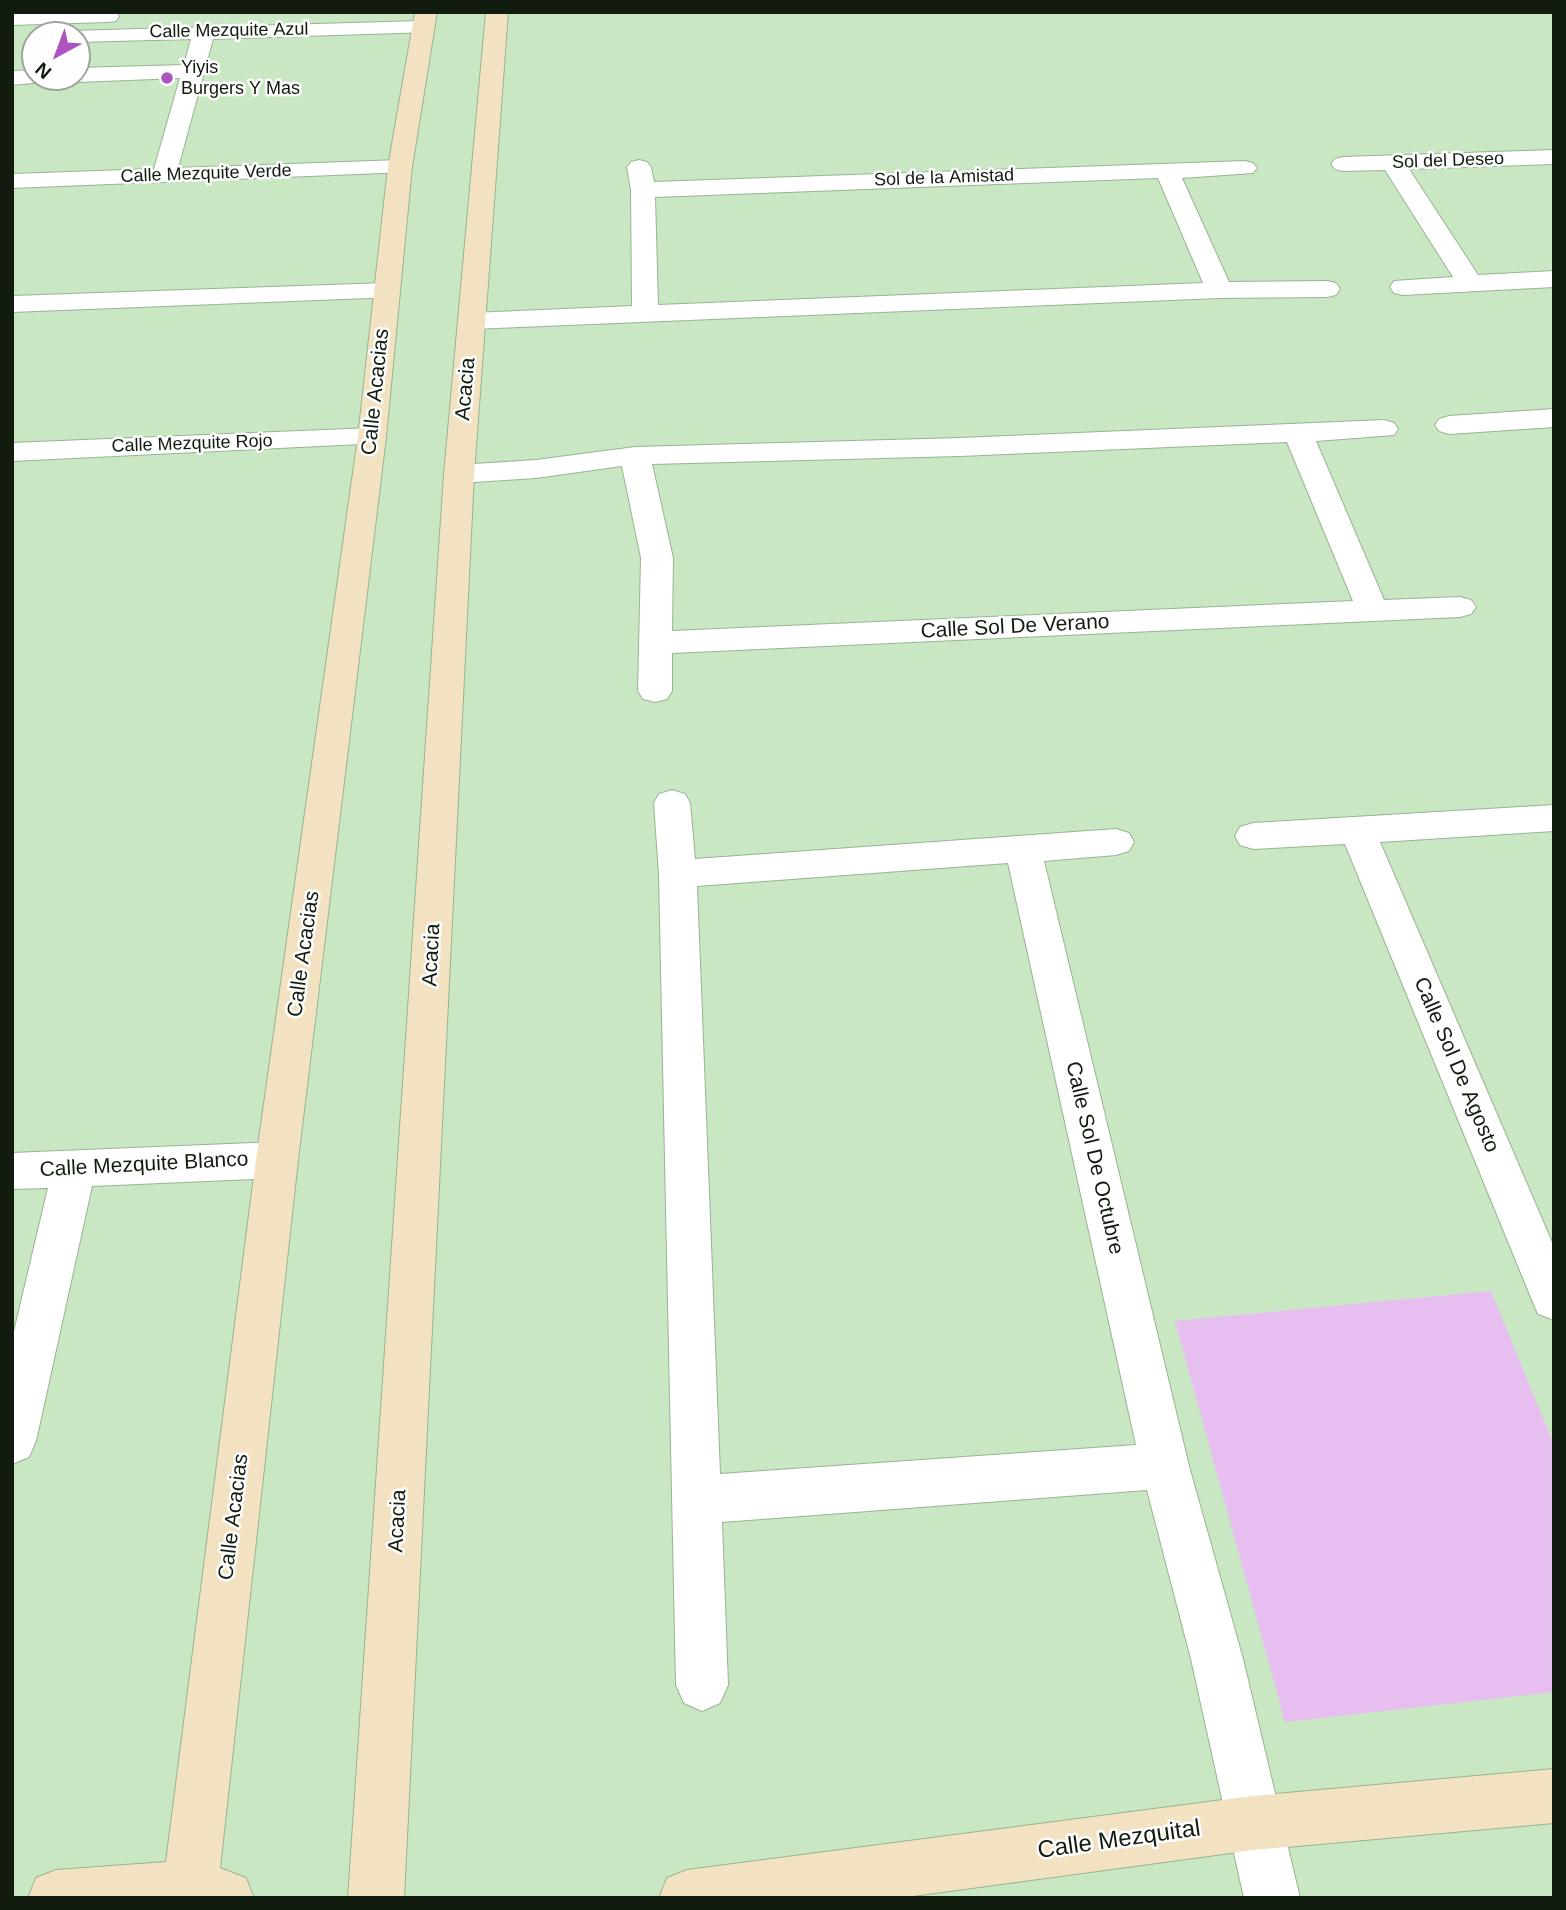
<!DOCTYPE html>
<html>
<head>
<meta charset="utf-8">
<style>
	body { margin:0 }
	#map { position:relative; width:1566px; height:1910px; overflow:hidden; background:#cae7c4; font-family:Helvetica,sans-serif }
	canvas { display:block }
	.frame { position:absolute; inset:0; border:14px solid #111c0f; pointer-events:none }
	.north { position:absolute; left:21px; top:21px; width:70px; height:70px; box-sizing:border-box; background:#fefefe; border:2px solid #9fa49e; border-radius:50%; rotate:221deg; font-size:19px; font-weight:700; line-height:28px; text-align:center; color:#111c0f }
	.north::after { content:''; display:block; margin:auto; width:24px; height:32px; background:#ad54c0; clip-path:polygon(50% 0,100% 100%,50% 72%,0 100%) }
</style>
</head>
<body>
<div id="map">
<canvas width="1566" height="1910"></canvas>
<div class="frame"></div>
<div class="north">N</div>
</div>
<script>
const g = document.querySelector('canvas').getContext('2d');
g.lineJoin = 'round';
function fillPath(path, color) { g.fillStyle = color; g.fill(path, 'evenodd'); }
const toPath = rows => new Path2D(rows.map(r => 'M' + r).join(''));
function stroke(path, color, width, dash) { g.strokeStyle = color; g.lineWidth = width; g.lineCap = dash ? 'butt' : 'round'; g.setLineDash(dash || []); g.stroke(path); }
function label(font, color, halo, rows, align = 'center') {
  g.font = font + ' Helvetica,sans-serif'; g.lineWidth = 5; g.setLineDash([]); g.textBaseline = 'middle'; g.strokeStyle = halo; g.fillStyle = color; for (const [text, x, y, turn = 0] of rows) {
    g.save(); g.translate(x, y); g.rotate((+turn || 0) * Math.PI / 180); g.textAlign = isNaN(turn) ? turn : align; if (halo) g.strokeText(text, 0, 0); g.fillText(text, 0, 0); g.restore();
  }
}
const green = toPath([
	[1491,1291,1554,1445,1554,1692,1285,1722,1175,1321]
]);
const street = toPath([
	[116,12,119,16,116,21,108,22,12,25,12,13,116,12],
	[422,21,430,22,433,27,430,32,213,39,178,168,400,160,408,162,412,167,408,172,12,188,12,174,154,169,180,78,77,82,67,77,77,77,77,68,184,65,191,39,77,42,77,35,67,35,69,31,422,21],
	[35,70,35,77,46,77,43,82,12,85,12,71,35,70],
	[1554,150,1554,164,1409,169,1478,275,1554,271,1554,287,1403,295,1394,293,1390,287,1394,281,1453,277,1385,170,1343,171,1335,169,1331,164,1335,159,1343,157,1554,150],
	[639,160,647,162,651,167,654,182,1245,161,1253,163,1257,168,1253,173,1182,178,1229,282,1327,281,1336,283,1340,289,1336,295,1327,297,1219,298,472,329,463,327,459,321,463,315,472,313,632,306,631,190,627,167,631,162,639,160],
	[1158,178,1203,283,658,305,655,197,1158,178],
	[386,283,395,285,399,291,395,297,12,312,12,296,386,283],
	[1554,409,1554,427,1449,434,1439,431,1435,425,1439,419,1449,416,1554,409],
	[1384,420,1394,423,1398,429,1394,435,1316,441,1384,600,1460,597,1471,600,1476,607,1471,614,1460,617,672,653,672,691,667,699,655,702,643,699,638,691,641,558,622,466,536,478,459,483,449,480,444,474,449,468,459,465,536,460,635,447,960,438,1384,420],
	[1287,442,1353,601,672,631,673,558,652,464,960,456,1287,442],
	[372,428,382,431,386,437,382,443,12,461,12,443,372,428],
	[672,790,685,794,690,803,695,859,1116,829,1129,833,1134,842,1129,851,1116,855,1044,861,1189,1466,1243,1659,1300,1898,1244,1898,1191,1659,1147,1490,722,1522,728,1685,720,1703,702,1711,684,1703,676,1685,659,874,654,803,659,794,672,790],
	[1008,863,1136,1445,720,1474,697,886,1008,863],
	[1554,805,1554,831,1380,842,1554,1247,1554,1320,1538,1314,1532,1300,1345,844,1253,849,1240,845,1235,836,1240,827,1253,823,1554,805],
	[277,1142,292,1147,298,1160,292,1173,277,1178,92,1186,36,1441,29,1457,12,1464,12,1340,48,1188,12,1189,12,1153,277,1142]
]);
const secondary = toPath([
	[415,12,437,12,412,167,386,437,298,1160,220,1868,246,1878,254,1898,28,1898,36,1878,56,1870,166,1862,256,1160,358,437,388,167,415,12],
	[486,12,508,12,474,474,404,1898,348,1898,444,474,486,12],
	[1554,1769,1554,1823,1253,1850,898,1898,659,1898,667,1878,687,1870,1253,1796,1554,1769]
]);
const markers = [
	[167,78,7,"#ad54c0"]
];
const farStreetnames = [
	["Calle Mezquite Azul",229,31,-1],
	["Sol del Deseo",1448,161,-2],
	["Calle Mezquite Verde",206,174,-2],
	["Sol de la Amistad",944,178,-2],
	["Calle Mezquite Rojo",192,444,-2]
];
const farPoinames = [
	["Yiyis",181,68],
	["Burgers Y Mas",181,89]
];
const streetNames = [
	["Acacia",466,389,-85],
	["Calle Acacias",376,392,-84],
	["Calle Sol De Verano",1015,627,-3],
	["Calle Acacias",304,954,-82],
	["Acacia",432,955,-87],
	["Calle Sol De Agosto",1456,1065,67],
	["Calle Sol De Octubre",1094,1158,77],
	["Calle Mezquite Blanco",144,1165,-3],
	["Calle Acacias",234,1517,-83],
	["Acacia",398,1521,-87]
];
const nearStreetnames = [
	["Calle Mezquital",1119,1840,-8]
];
fillPath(green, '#e6beef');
stroke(street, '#98b493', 2);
stroke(secondary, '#98b493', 2);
fillPath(street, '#fff');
fillPath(secondary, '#f2e2c2');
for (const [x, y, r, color] of markers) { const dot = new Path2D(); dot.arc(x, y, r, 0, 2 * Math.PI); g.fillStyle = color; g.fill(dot); stroke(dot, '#fefefe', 2.5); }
label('18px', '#111c0f', '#fefefe', farStreetnames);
label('18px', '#111c0f', '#fefefe', farPoinames, 'left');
label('21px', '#111c0f', '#fefefe', streetNames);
label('24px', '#111c0f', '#fefefe', nearStreetnames);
</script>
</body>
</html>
